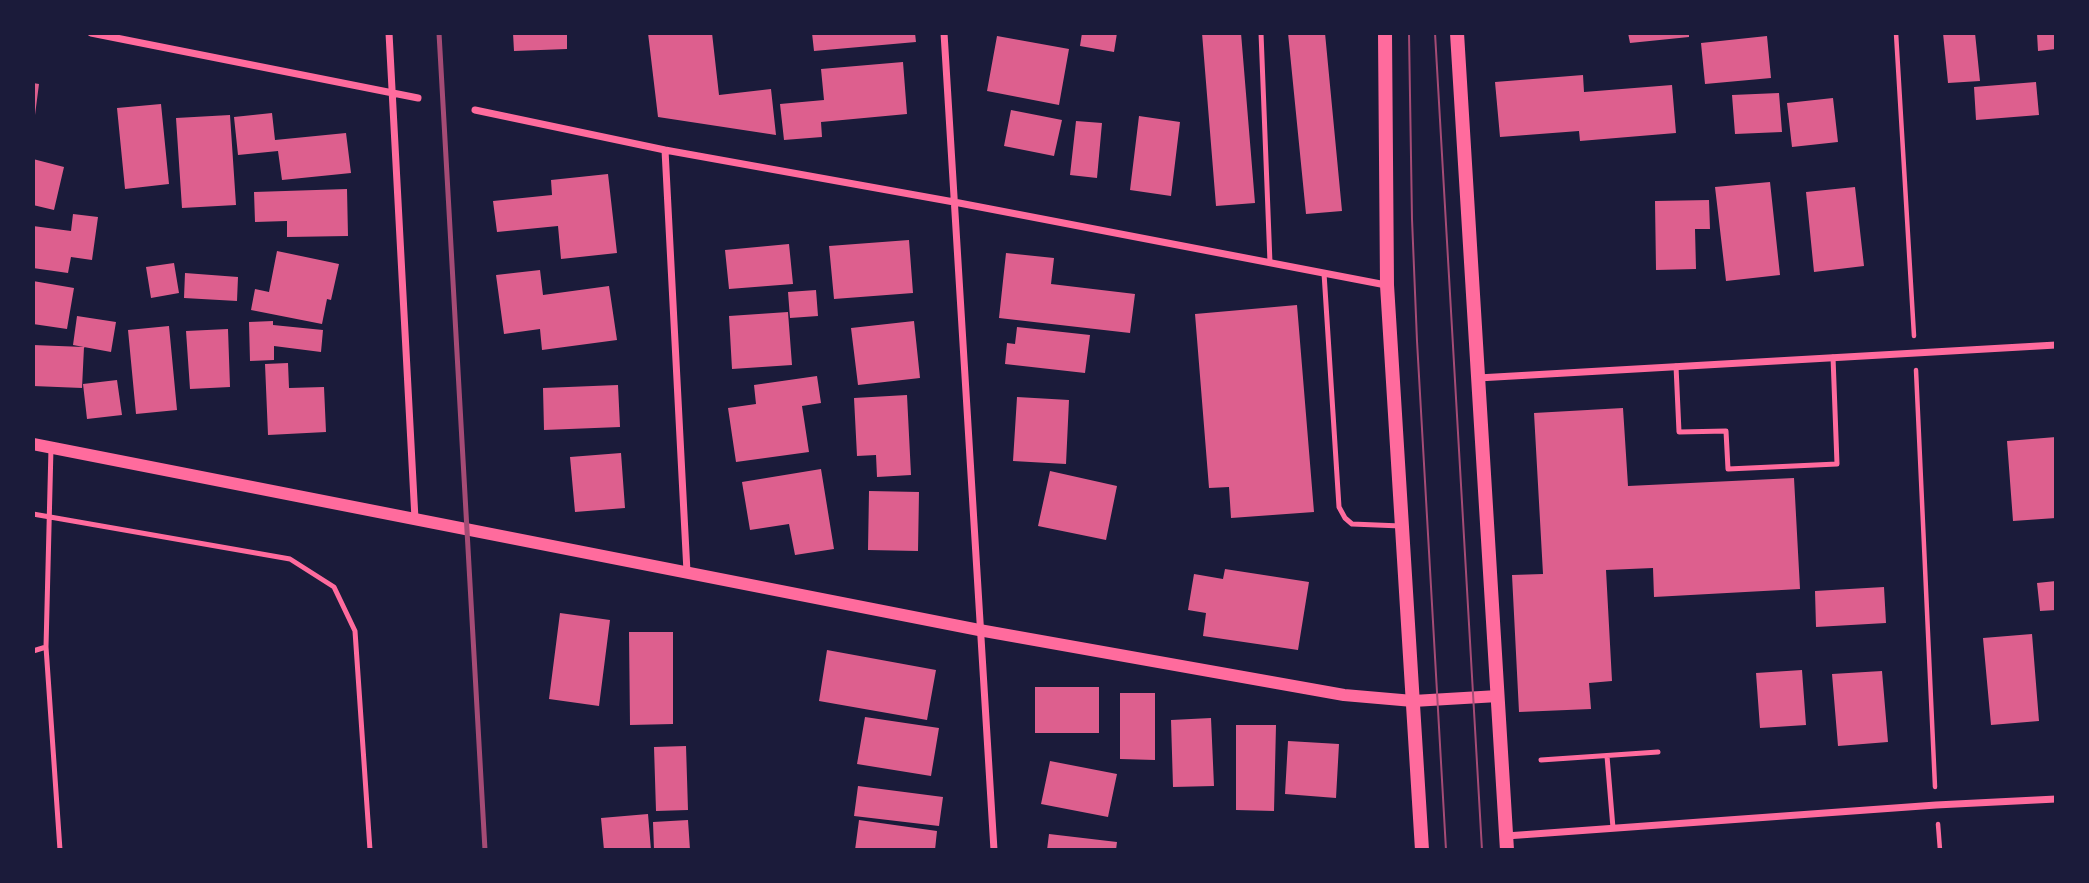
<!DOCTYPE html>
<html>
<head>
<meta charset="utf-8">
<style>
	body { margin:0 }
	#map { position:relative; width:2089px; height:883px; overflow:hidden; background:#1b1b3a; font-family:Mulish,sans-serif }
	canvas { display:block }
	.frame { position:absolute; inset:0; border:35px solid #1b1b3a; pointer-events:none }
</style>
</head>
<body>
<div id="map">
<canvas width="2089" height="883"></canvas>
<div class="frame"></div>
</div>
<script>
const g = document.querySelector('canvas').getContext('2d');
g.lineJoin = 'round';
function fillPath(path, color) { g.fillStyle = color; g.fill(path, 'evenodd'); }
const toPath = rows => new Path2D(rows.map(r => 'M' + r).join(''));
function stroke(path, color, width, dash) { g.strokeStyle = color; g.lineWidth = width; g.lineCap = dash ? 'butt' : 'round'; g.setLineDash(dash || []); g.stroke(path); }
const building = toPath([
	[513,33,567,33,567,49,514,51],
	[648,33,712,33,719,95,771,89,776,135,658,117],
	[812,33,915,33,916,42,814,51],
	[1082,33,1117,33,1114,52,1080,46],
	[1202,33,1241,33,1255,203,1216,206],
	[1288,33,1325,33,1342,211,1306,214],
	[1628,33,1689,33,1689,37,1630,43],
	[1943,33,1975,33,1980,81,1948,83],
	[2037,33,2056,33,2056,49,2038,51],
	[997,36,1069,49,1059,105,987,91],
	[1767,36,1771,78,1705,84,1701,43],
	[903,62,907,114,821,122,822,137,784,140,780,104,824,100,821,69],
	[1583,75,1584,92,1672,85,1676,133,1580,141,1579,131,1500,137,1495,82],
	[2036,82,2039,115,1976,120,1974,87],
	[33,83,39,84,35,115,33,115],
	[1779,93,1782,132,1735,134,1732,95],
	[1833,98,1838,142,1792,147,1787,103],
	[161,104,169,184,125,189,117,108],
	[1011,110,1062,120,1054,156,1004,146],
	[272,113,275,140,346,133,351,173,282,180,278,151,238,155,234,117],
	[230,115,236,205,182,208,176,118],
	[1139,116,1180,122,1171,196,1130,190],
	[1076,121,1102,123,1097,178,1070,175],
	[33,159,64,167,54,210,33,205],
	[608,174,617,253,561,259,558,226,497,232,493,201,552,195,551,180],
	[1770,182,1780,275,1726,281,1715,187],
	[1855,187,1864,266,1814,272,1806,192],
	[347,189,348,236,287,237,287,221,255,222,254,192],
	[1709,200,1710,229,1695,229,1696,269,1656,270,1655,201],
	[73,214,98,217,92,260,71,257,68,273,33,268,33,226,71,231],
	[909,240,913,293,834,299,829,246],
	[789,244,793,284,729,289,725,250],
	[277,251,339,264,331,300,327,299,322,324,251,310,255,289,269,292],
	[1006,253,1054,258,1051,284,1135,294,1130,333,999,318],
	[174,263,179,293,151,298,146,267],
	[540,270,543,295,609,286,617,340,542,350,540,329,504,334,496,275],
	[185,273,238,277,237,301,184,298],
	[33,281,74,288,67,329,33,324],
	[816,290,818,316,790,318,788,292],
	[1297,305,1314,512,1231,518,1229,487,1209,488,1195,314],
	[788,312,792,365,732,369,729,316],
	[77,316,116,322,111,352,73,345],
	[273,321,273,325,323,330,321,352,274,346,274,360,250,361,249,322],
	[914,321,920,378,858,385,851,328],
	[169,326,177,410,136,414,128,330],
	[1017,327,1090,335,1085,373,1005,364,1007,343,1015,344],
	[228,329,230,387,190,389,186,331],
	[33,345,84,347,82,388,33,386],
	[288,363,289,388,324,387,326,432,268,435,265,364],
	[817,376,821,403,802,406,809,452,736,462,728,408,756,404,754,385],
	[117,380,122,415,87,419,83,384],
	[618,385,620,427,544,430,543,388],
	[907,395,911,475,877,477,876,455,857,456,854,398],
	[1017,397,1069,400,1066,464,1013,461],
	[1623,408,1628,486,1794,478,1800,589,1654,597,1653,568,1606,570,1612,681,1589,683,1591,709,1519,712,1512,575,1543,574,1534,413],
	[2056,437,2056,518,2013,521,2007,441],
	[621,453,625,508,575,512,570,457],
	[821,469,834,549,795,555,789,524,750,530,742,482],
	[1050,471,1117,486,1106,540,1038,526],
	[869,491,919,492,918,551,868,550],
	[1225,569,1309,582,1298,650,1203,636,1206,613,1188,610,1194,574,1223,579],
	[2056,581,2056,610,2040,611,2037,583],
	[1884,587,1886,623,1816,627,1815,591],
	[560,613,610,620,599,706,549,699],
	[629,632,673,632,673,724,630,725],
	[2032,634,2039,721,1991,725,1983,638],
	[827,650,936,670,927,720,819,701],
	[1802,670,1806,725,1760,728,1756,673],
	[1882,671,1888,742,1838,746,1832,674],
	[1035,687,1099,687,1099,733,1035,733],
	[1120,693,1155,693,1155,760,1120,759],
	[865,717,939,728,931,776,857,764],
	[1211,718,1214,786,1173,787,1171,720],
	[1236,725,1276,725,1274,811,1236,810],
	[1288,741,1339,744,1336,798,1285,794],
	[686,746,688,810,656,811,654,747],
	[1050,761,1117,774,1108,817,1041,804],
	[858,786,943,797,939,826,854,816],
	[648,814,651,850,604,850,601,818],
	[688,820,690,850,654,850,653,822],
	[859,820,937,831,935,850,855,850],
	[1049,834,1117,842,1116,850,1047,850]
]);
const path = toPath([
	[1896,33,1914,336],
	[1916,370,1935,787],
	[1938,824,1940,850]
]);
const service = toPath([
	[1261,33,1270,263],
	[1324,273,1339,507,1345,518,1352,524,1401,526],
	[1676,366,1679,432,1726,431,1728,469,1837,464,1833,357],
	[51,448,46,647,60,850],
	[33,514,290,559,334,587,355,631,370,850],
	[33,651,46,647],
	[1607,756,1613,828],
	[1541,760,1658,752]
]);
const minor = toPath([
	[91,33,418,98],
	[389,33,415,519],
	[944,33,994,850],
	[475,110,665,150,954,202,1386,285],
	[665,150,687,572],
	[1478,378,2056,345],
	[1506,836,1936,805,2056,799]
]);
const tertiary = toPath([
	[33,444,979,630,1344,695,1413,701,1498,696]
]);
const secondary = toPath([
	[1385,33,1387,285,1422,850],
	[1457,33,1507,850]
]);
const tram = toPath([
	[1409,33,1412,219,1417,341,1446,850],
	[1435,33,1482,850]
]);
const rail = toPath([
	[439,33,485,850]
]);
fillPath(building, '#dd5f8e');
stroke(path, '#ff6b9d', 4.5);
stroke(service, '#ff6b9d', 5);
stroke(minor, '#ff6b9d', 7);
stroke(tertiary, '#ff6b9d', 12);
stroke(secondary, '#ff6b9d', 14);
stroke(tram, '#a44b75', 2);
stroke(rail, '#a44b75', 5);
</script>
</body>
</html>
